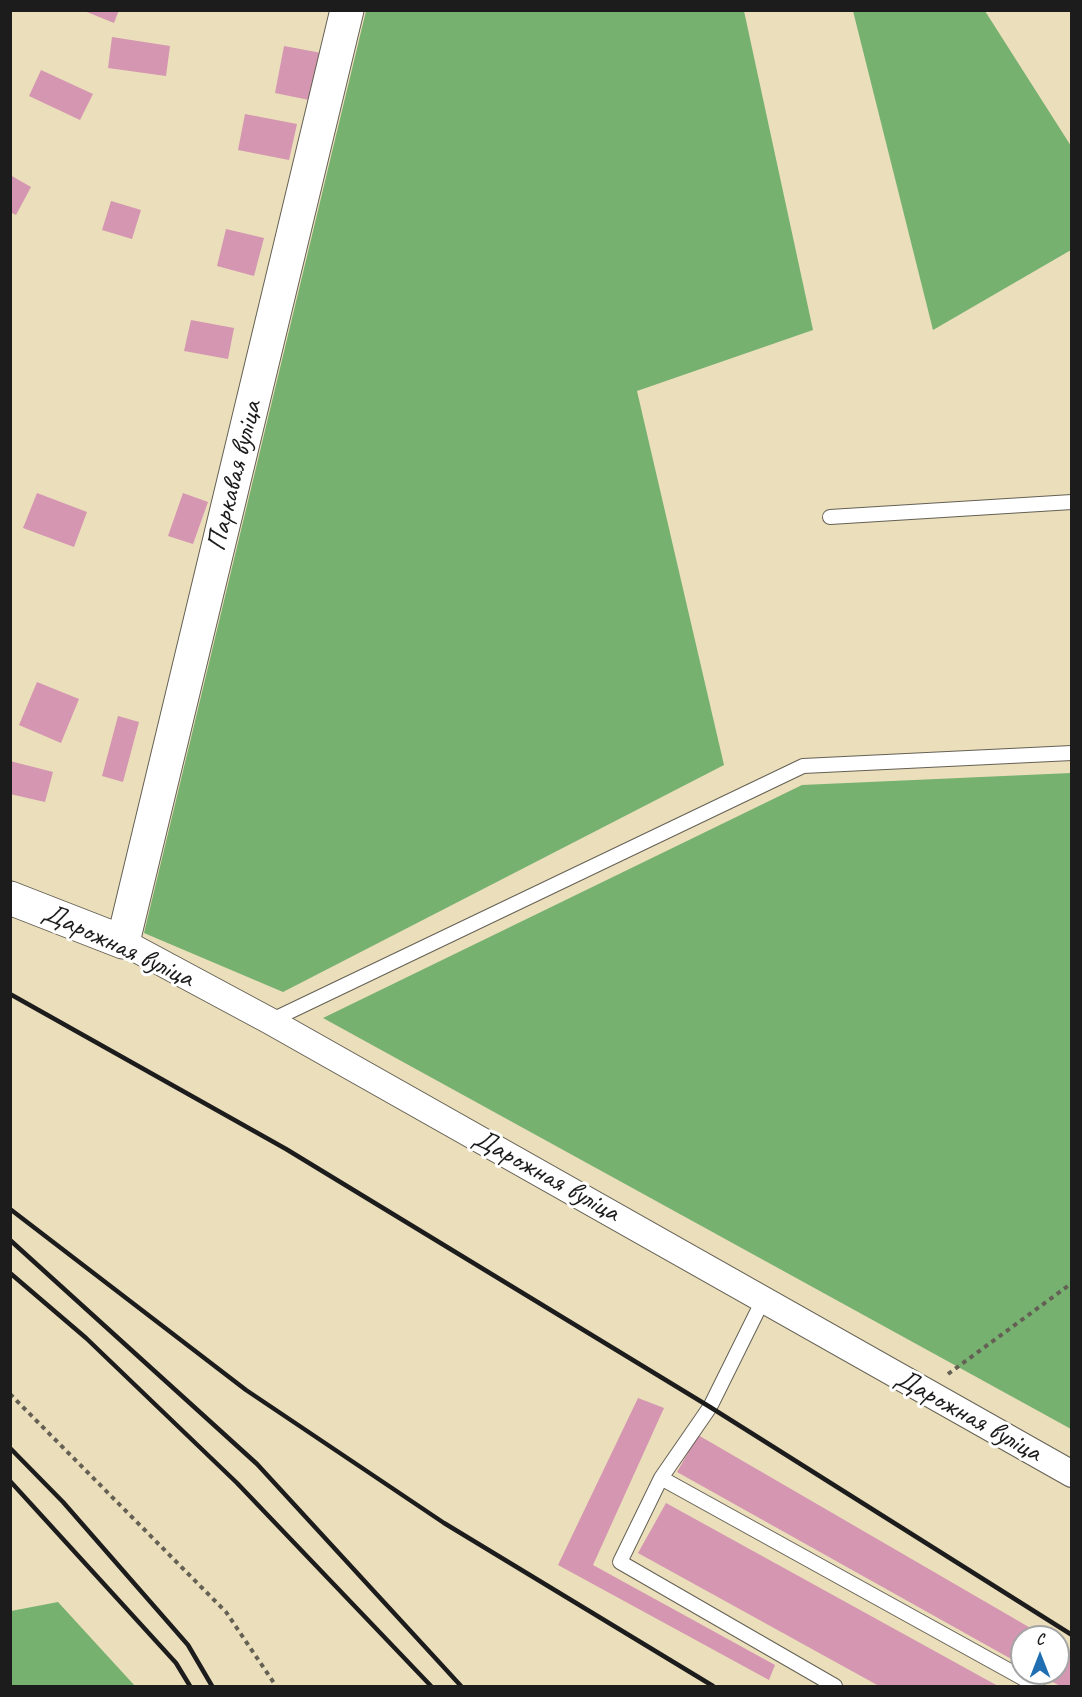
<!DOCTYPE html>
<html>
<head>
<meta charset="utf-8">
<style>
	body { margin:0 }
	#map { position:relative; width:1082px; height:1697px; overflow:hidden; background:#ebdebb; font-family:Caveat,sans-serif }
	canvas { display:block }
	.frame { position:absolute; inset:0; border:12px solid #1c1c1c; pointer-events:none }
	.north { position:absolute; left:1010px; top:1625px; width:60px; height:60px; box-sizing:border-box; background:#fff; border:2px solid #a4a4a4; border-radius:50%; rotate:0deg; font-size:16px; font-weight:700; line-height:24px; text-align:center; color:#1c1c1c }
	.north::after { content:''; display:block; margin:auto; width:21px; height:27px; background:#1f6fb2; clip-path:polygon(50% 0,100% 100%,50% 72%,0 100%) }
</style>
</head>
<body>
<div id="map">
<canvas width="1082" height="1697"></canvas>
<div class="frame"></div>
<div class="north">С</div>
</div>
<script>
const g = document.querySelector('canvas').getContext('2d');
g.lineJoin = 'round';
function fillPath(path, color) { g.fillStyle = color; g.fill(path, 'evenodd'); }
const toPath = rows => new Path2D(rows.map(r => 'M' + r).join(''));
function stroke(path, color, width, dash) { g.strokeStyle = color; g.lineWidth = width; g.lineCap = dash ? 'butt' : 'round'; g.setLineDash(dash || []); g.stroke(path); }
function label(font, color, halo, rows, align = 'center') {
  g.font = font + ' Caveat,sans-serif'; g.lineWidth = 6; g.setLineDash([]); g.textBaseline = 'middle'; g.strokeStyle = halo; g.fillStyle = color; for (const [text, x, y, turn = 0] of rows) {
    g.save(); g.translate(x, y); g.rotate((+turn || 0) * Math.PI / 180); g.textAlign = isNaN(turn) ? turn : align; if (halo) g.strokeText(text, 0, 0); g.fillText(text, 0, 0); g.restore();
  }
}
const forest = toPath([
	[366,11,744,11,813,330,637,391,724,765,283,992,144,933],
	[853,11,985,11,1071,146,1071,250,933,330],
	[1071,773,1071,1429,323,1018,802,785],
	[58,1602,135,1686,11,1686,11,1611]
]);
const building = toPath([
	[82,10,119,10,114,23],
	[112,37,170,46,166,76,108,68],
	[284,46,327,54,319,102,275,93],
	[41,70,93,94,80,120,29,96],
	[245,114,297,124,289,160,238,150],
	[10,175,31,187,16,215,10,212],
	[111,201,141,210,132,239,102,230],
	[226,229,264,238,254,276,217,266],
	[191,320,234,328,228,359,184,351],
	[37,493,87,512,74,547,23,528],
	[183,493,208,502,193,544,168,536],
	[37,682,79,699,61,743,19,725],
	[118,716,139,722,123,782,102,776],
	[10,761,53,772,45,802,10,794],
	[638,1398,664,1408,593,1565,775,1665,769,1680,558,1565],
	[698,1435,1046,1637,1022,1637,1022,1665,677,1472],
	[666,1503,998,1686,879,1686,638,1553],
	[1058,1644,1072,1652,1072,1686,1060,1686,1036,1673,1058,1673]
]);
const path = toPath([
	[948,1374,1072,1283],
	[10,1394,226,1612,276,1686]
]);
const lane = toPath([
	[830,517,1072,502],
	[270,1021,803,766,1072,753],
	[764,1298,710,1407,661,1478,1037,1686],
	[661,1478,620,1562,835,1686]
]);
const street = toPath([
	[123,942,270,1021,1072,1474]
]);
const secondary = toPath([
	[10,898,123,942,347,10]
]);
const rail = toPath([
	[10,994,286,1149,710,1407,1072,1635],
	[10,1209,246,1390,444,1523,713,1686],
	[10,1240,257,1464,461,1686],
	[10,1273,86,1338,237,1483,431,1686],
	[10,1448,63,1502,188,1645,212,1686],
	[10,1481,176,1663,190,1686]
]);
const streetNames = [
	["Паркавая вуліца",235,476,-76],
	["Дарожная вуліца",118,946,25],
	["Дарожная вуліца",546,1176,29],
	["Дарожная вуліца",968,1416,29]
];
fillPath(forest, '#76b170');
fillPath(building, '#d496b1');
stroke(lane, '#646054', 16);
stroke(street, '#646054', 28);
stroke(secondary, '#646054', 35);
stroke(path, '#646054', 4, [4.5, 4.5]);
stroke(lane, '#fff', 14);
stroke(street, '#fff', 26);
stroke(secondary, '#fff', 33);
stroke(rail, '#1c1c1c', 4.5);
label('28px', '#1c1c1c', '#fff', streetNames);
</script>
</body>
</html>
